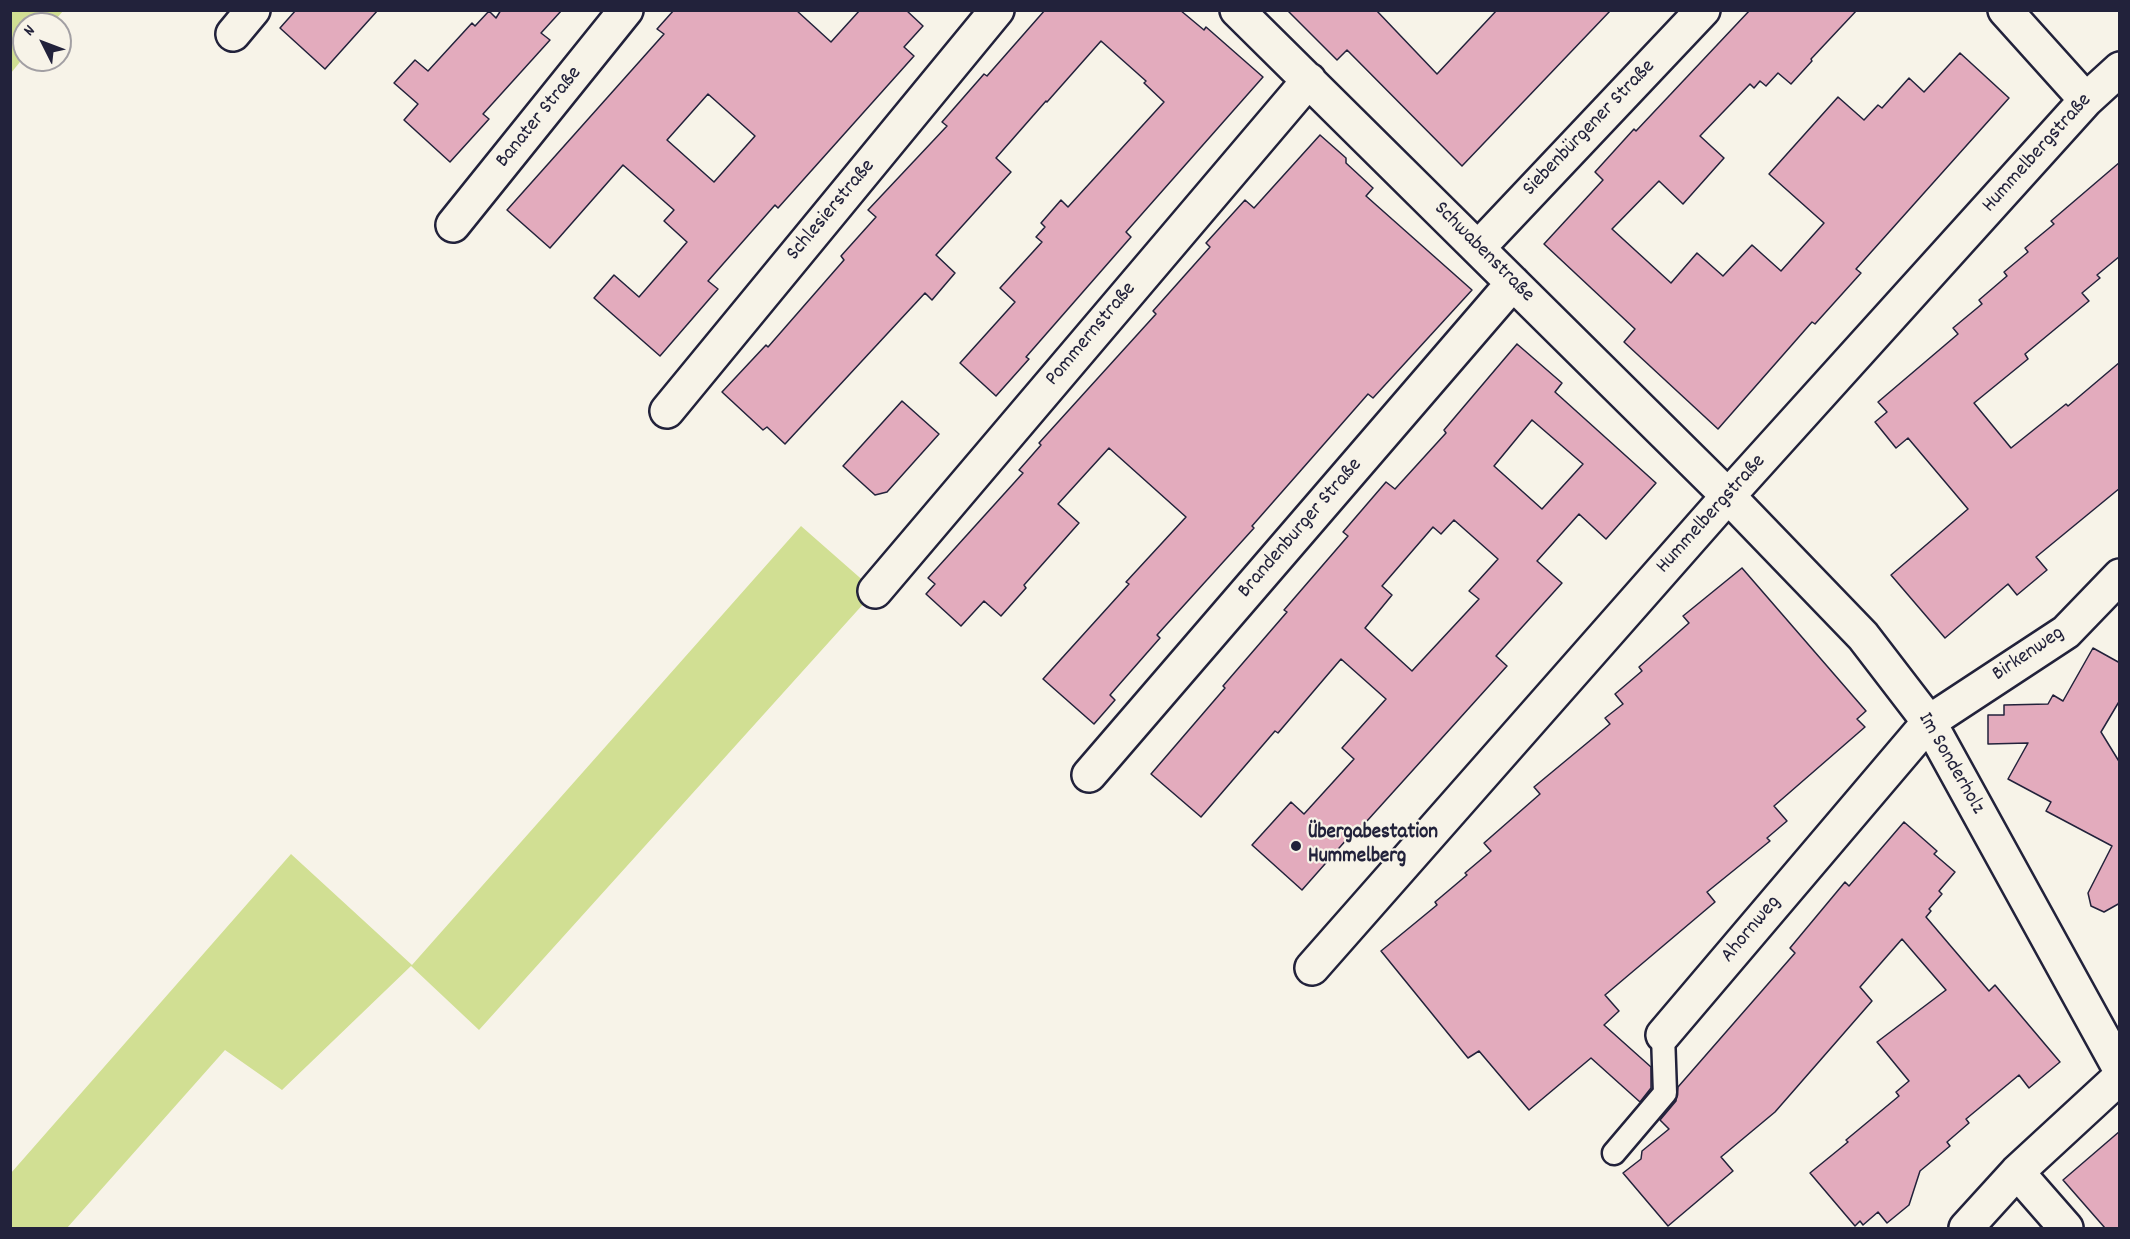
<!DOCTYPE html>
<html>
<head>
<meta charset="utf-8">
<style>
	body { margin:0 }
	#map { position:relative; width:2130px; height:1239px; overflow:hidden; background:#f7f3e8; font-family:Dekko,sans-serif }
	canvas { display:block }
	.frame { position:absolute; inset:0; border:12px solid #22223b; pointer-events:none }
	.north { position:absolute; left:12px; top:12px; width:60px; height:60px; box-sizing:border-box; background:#f7f3e8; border:2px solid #a29fa3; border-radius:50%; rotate:312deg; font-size:16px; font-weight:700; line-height:24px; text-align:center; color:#22223b }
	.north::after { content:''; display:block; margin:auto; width:21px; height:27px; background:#22223b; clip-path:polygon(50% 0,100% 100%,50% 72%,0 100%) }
</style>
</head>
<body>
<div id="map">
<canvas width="2130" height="1239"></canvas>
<div class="frame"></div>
<div class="north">N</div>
</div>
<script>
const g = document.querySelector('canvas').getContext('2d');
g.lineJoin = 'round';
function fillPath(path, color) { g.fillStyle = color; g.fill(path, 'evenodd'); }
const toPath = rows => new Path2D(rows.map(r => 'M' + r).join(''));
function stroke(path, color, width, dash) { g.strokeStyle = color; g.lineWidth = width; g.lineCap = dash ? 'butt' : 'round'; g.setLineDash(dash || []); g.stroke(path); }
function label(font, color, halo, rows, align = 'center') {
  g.font = font + ' Dekko,sans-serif'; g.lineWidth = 4.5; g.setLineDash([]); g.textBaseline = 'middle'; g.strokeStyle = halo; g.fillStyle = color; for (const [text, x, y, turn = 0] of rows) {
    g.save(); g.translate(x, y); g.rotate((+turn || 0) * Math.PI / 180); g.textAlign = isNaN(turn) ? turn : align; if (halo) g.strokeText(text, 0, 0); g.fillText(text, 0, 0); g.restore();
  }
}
const green = toPath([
	[11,10,63,11,52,24,24,24,24,57,11,73],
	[801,526,875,591,479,1030,411,966,282,1090,225,1050,67,1228,11,1228,11,1173,291,854,412,965]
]);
const building = toPath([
	[296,10,378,10,325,69,280,28,296,10],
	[501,10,562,10,541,33,550,40,483,114,489,119,450,162,404,120,418,104,394,83,415,60,428,71,472,23,475,26,489,11,496,18,501,10],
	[674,10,796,10,831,42,860,10,906,10,923,26,904,47,914,56,778,208,775,205,708,281,718,289,660,356,594,298,614,275,639,297,687,242,664,221,674,210,623,165,550,248,507,210,664,34,657,29,674,10],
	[708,94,755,136,714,182,667,140,708,94],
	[1045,10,1180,10,1204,30,1206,27,1263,77,1126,232,1131,237,1026,357,1029,359,996,396,960,363,1015,302,1000,288,1042,242,1036,237,1045,227,1041,223,1061,200,1068,207,1164,102,1144,83,1146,81,1101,41,1047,102,1046,101,996,158,1011,172,936,255,955,273,932,300,925,293,785,444,767,427,763,430,722,392,766,345,768,347,844,260,841,256,876,217,868,210,947,126,942,122,984,74,987,76,1045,10],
	[1287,10,1376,10,1437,74,1497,10,1611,10,1462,166,1347,50,1337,60,1287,10],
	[1750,10,1857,10,1811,59,1812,61,1791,84,1778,73,1766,86,1760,81,1754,88,1750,84,1700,136,1724,158,1683,204,1659,181,1612,229,1671,283,1697,253,1723,276,1752,245,1781,271,1824,223,1769,174,1838,97,1864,120,1878,105,1882,108,1909,78,1924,92,1960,53,2009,98,1856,269,1861,273,1815,324,1812,322,1718,429,1624,342,1635,329,1544,244,1603,180,1595,172,1634,129,1636,131,1750,10],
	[1320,135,1346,158,1346,163,1373,188,1366,196,1472,290,1373,398,1368,394,1252,526,1254,528,1157,635,1160,638,1110,695,1115,700,1094,724,1043,679,1129,584,1126,582,1186,517,1109,448,1058,504,1079,523,1024,585,1026,588,1001,616,984,601,961,626,926,594,935,584,928,578,1023,473,1019,470,1041,445,1039,443,1156,314,1153,311,1210,247,1206,243,1245,200,1254,208,1320,135],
	[2120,162,2120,256,2097,275,2100,278,2082,293,2089,301,2025,354,2028,359,1974,403,2011,448,2066,404,2068,406,2120,362,2120,488,2036,557,2047,570,2017,595,2008,584,1945,638,1891,575,1968,509,1908,438,1896,448,1875,422,1887,412,1878,402,1958,334,1953,328,1982,304,1979,300,2007,276,2004,272,2028,252,2025,248,2054,224,2051,221,2120,162],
	[1517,344,1562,383,1555,392,1656,483,1606,539,1579,514,1537,561,1562,583,1496,656,1507,666,1357,832,1355,830,1302,890,1252,845,1291,802,1304,814,1354,759,1342,748,1386,699,1341,659,1278,733,1275,731,1201,817,1151,774,1225,688,1223,686,1287,612,1284,610,1348,536,1343,532,1386,482,1395,489,1446,433,1444,430,1517,344],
	[1532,420,1583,464,1542,509,1494,466,1532,420],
	[1454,520,1498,559,1469,591,1479,599,1412,671,1365,628,1392,595,1382,586,1433,527,1441,534,1454,520],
	[902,401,939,434,887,492,875,495,843,466,902,401],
	[1742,568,1866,711,1857,719,1865,727,1774,806,1787,821,1767,838,1770,841,1707,892,1715,902,1605,995,1619,1011,1604,1025,1651,1067,1651,1088,1640,1102,1591,1058,1529,1110,1479,1051,1468,1058,1381,951,1437,905,1435,902,1467,875,1465,873,1491,851,1484,843,1540,794,1534,787,1610,724,1605,718,1623,704,1615,694,1642,671,1639,667,1689,623,1683,616,1742,568],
	[2093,648,2120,663,2120,700,2101,732,2120,763,2120,903,2104,912,2091,906,2088,893,2112,846,2046,811,2051,802,2008,779,2028,743,1988,744,1988,715,2004,715,2004,705,2048,704,2053,695,2063,701,2093,648],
	[1904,822,1937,851,1934,854,1955,872,1939,891,1942,894,1929,909,1931,911,1926,917,1989,991,1995,985,2060,1062,2029,1088,2019,1075,1966,1119,1969,1123,1947,1142,1950,1146,1920,1171,1909,1205,1887,1223,1878,1212,1863,1225,1860,1221,1855,1226,1810,1173,1848,1142,1846,1140,1899,1096,1896,1092,1909,1081,1877,1042,1946,990,1902,939,1860,987,1872,1001,1775,1112,1721,1157,1733,1171,1668,1226,1623,1173,1641,1159,1642,1151,1669,1129,1660,1120,1676,1101,1678,1087,1795,953,1790,948,1845,882,1849,886,1904,822],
	[2120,1131,2120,1228,2105,1228,2063,1180,2120,1131]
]);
const lane = toPath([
	[1614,1153,1665,1093,1663,1035]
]);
const street = toPath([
	[1237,10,1728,496,1863,636,1929,722,2120,1069],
	[2005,10,2086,100],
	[233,34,253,10],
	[453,225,626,10],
	[1478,248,1703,10],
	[667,411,997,10],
	[875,591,1309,80],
	[1089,775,1513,283],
	[1312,968,1728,496,2086,100,2120,69],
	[1663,1035,1929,722,2066,632,2120,576],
	[2017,1172,2066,1228],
	[1966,1228,2017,1172,2120,1077]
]);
const markers = [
	[1296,846,6,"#22223b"]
];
const streetNames = [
	["Banater Straße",540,118,-51],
	["Siebenbürgener Straße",1590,129,-46],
	["Hummelbergstraße",2038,154,-48],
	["Schlesierstraße",832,211,-50],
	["Schwabenstraße",1483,253,45],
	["Pommernstraße",1092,335,-50],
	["Hummelbergstraße",1712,515,-48],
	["Brandenburger Straße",1301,529,-49],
	["Birkenweg",2029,655,-34],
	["Im Sonderholz",1950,764,60],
	["Ahornweg",1752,930,-50]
];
const poiNames = [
	["Übergabestation",1308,834],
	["Hummelberg",1308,858]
];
fillPath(green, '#d1df93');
fillPath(building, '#e3abbd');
stroke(building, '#22223b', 1.5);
stroke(lane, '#22223b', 27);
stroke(street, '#22223b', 38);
stroke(lane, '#f7f3e8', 22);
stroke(street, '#f7f3e8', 33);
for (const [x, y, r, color] of markers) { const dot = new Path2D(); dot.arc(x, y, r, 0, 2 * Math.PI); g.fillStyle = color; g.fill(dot); stroke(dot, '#f7f3e8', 2); }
label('21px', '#22223b', '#f7f3e8', streetNames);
label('bold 21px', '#22223b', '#f7f3e8', poiNames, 'left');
</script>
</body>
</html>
